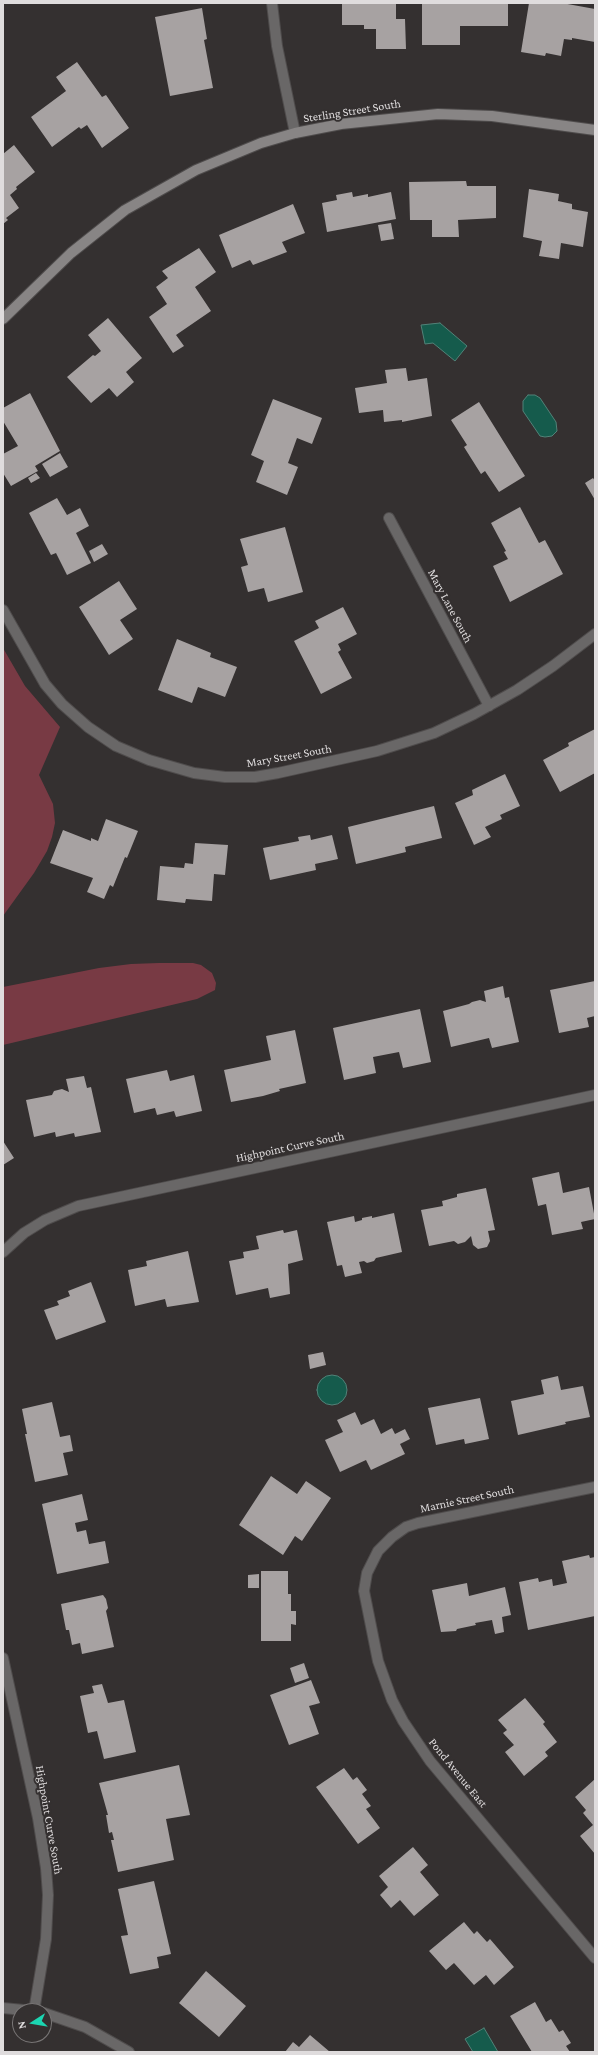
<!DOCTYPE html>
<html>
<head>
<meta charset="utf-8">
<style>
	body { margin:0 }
	#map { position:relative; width:598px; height:2055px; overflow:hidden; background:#343030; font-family:"Crimson Pro",serif }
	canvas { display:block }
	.frame { position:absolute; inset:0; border:4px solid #dfdcdd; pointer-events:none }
	.north { position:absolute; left:12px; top:2003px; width:40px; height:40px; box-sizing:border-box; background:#343030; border:1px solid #787575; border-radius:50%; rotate:258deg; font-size:11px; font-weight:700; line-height:16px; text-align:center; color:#dfdcdd }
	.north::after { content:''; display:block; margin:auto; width:14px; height:18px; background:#1bd5b1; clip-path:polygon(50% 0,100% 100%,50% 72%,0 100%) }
</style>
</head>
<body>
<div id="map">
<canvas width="598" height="2055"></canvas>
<div class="frame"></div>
<div class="north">N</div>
</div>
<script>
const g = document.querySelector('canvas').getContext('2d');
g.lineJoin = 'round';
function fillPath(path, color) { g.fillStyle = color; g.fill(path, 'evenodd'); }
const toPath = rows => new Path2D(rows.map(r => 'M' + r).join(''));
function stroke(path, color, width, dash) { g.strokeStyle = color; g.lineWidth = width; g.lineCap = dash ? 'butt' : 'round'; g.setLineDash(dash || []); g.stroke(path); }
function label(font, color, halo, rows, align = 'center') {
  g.font = font + ' "Crimson Pro",serif'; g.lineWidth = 4; g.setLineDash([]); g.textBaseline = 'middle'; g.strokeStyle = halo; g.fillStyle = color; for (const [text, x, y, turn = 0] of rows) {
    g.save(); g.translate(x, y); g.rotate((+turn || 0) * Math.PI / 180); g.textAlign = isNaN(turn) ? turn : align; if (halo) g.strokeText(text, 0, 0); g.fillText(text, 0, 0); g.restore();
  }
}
const green = toPath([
	[3,648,25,686,60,727,39,775,53,804,55,823,52,837,47,851,34,873,3,916],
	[159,963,193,963,201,965,212,973,216,983,215,990,197,999,3,1045,3,987,99,968,131,964]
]);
const water = toPath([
	[440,323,467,346,455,361,433,343,425,344,421,325,440,323],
	[528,395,535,395,540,398,556,422,557,431,552,436,545,437,540,436,523,411,523,401,528,395],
	'317 1390a15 15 0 1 1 30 0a15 15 0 1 1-30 0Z',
	[484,2028,498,2052,473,2052,465,2039,484,2028]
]);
const building = toPath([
	[342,3,396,3,396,19,405,19,406,49,376,49,376,29,364,29,364,25,342,25],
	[422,3,508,3,508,26,460,26,460,45,422,45],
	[529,3,562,3,595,9,595,42,572,38,572,40,564,39,561,56,546,53,545,56,521,52],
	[202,8,207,39,204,40,213,88,170,96,155,17],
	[77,62,102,97,106,95,129,128,102,148,87,125,81,129,79,127,52,147,31,117,66,91,56,77],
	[14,145,35,172,16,187,17,189,10,195,19,208,6,218,8,220,3,224,3,154],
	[466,181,467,186,496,186,496,218,458,220,459,237,432,237,432,220,410,220,409,182],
	[529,189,559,194,558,201,572,204,572,209,588,212,583,247,561,243,559,259,539,256,542,241,523,237],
	[352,192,353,197,368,194,368,197,391,192,396,219,327,232,322,203,337,200,336,195],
	[293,204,305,233,282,242,287,252,253,265,250,260,232,268,219,235],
	[391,223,394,239,381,241,378,225],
	[199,248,216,272,195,287,211,311,176,335,184,346,173,353,149,317,167,304,156,287,168,278,162,271],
	[108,318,142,358,126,372,134,382,117,397,109,388,91,403,67,377,93,355,95,356,101,351,88,335],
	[406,368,408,381,427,378,432,416,402,422,402,420,384,422,383,410,359,413,355,388,387,383,385,370],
	[30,393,60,451,35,466,38,471,11,486,3,473,3,454,18,446,3,421,3,408],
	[273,399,322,418,312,444,297,438,288,463,298,467,287,495,256,482,264,461,251,455],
	[479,402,525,476,499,492,485,471,481,474,464,447,467,445,451,420],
	[60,453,68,467,50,477,42,464],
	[36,473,40,478,31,483,28,478],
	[593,478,595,481,595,500,585,483],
	[57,498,67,515,80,508,89,526,76,533,91,563,67,575,56,553,51,555,29,513],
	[520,507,539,543,545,540,563,574,510,602,493,566,508,559,504,552,506,551,491,523],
	[285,527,303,592,268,602,264,588,248,592,241,567,248,565,240,539],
	[102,544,108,554,94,562,89,551],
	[119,581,137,609,120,620,133,639,109,655,79,607],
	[343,607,357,634,338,644,341,650,338,652,352,678,321,694,294,641,319,628,315,621],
	[177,639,211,653,210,657,237,667,225,697,198,687,192,703,158,690],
	[595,729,595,773,560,792,543,760,569,746,568,743],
	[505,774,520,806,500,815,502,819,485,827,491,837,474,845,455,803,473,795,472,790],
	[434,806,442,838,405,847,406,852,356,864,348,827],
	[106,819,138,831,127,858,125,857,113,887,110,885,104,899,87,892,93,878,50,863,63,830,91,841,91,838,98,841],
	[310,835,311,840,332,835,338,859,315,864,316,870,270,880,263,848,299,841,298,837],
	[195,843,228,845,225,875,214,874,212,901,186,899,185,903,157,900,160,866,184,868,185,863,193,864],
	[595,981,595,1016,587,1018,589,1027,559,1033,550,990],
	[503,986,505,998,509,997,519,1042,492,1048,489,1038,451,1047,443,1011,469,1004,472,1002,480,1000,486,1002,484,991],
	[420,1009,431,1062,403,1068,399,1052,373,1057,376,1073,344,1080,333,1028],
	[295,1030,306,1083,279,1089,280,1091,263,1096,231,1102,224,1070,271,1060,266,1036],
	[167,1070,170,1081,194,1075,202,1111,176,1117,174,1111,157,1115,155,1108,134,1113,126,1079],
	[84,1076,87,1088,91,1087,101,1132,75,1137,74,1133,56,1137,55,1132,34,1137,26,1100,52,1095,54,1091,62,1089,69,1092,66,1079],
	[3,1141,14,1158,3,1165],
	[559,1172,563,1193,589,1187,595,1219,581,1222,583,1229,552,1235,546,1204,538,1206,532,1178],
	[486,1188,495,1230,488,1231,490,1241,487,1247,478,1249,473,1245,471,1236,465,1242,458,1244,454,1241,429,1246,421,1210,443,1206,442,1201,457,1197,457,1194],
	[394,1213,402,1252,376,1258,374,1261,367,1263,364,1261,359,1262,362,1273,345,1277,342,1265,337,1266,327,1222,354,1216,355,1222,362,1220,362,1218,372,1216,372,1218],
	[283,1230,284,1233,297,1230,303,1260,288,1264,290,1294,270,1298,268,1288,236,1295,229,1261,244,1258,243,1252,259,1249,256,1236],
	[188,1251,199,1302,167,1307,165,1299,135,1306,128,1270,147,1266,146,1261],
	[91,1282,106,1322,56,1340,44,1310,59,1305,57,1301,70,1296,68,1291],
	[323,1352,326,1365,310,1369,308,1355],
	[558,1376,561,1390,583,1386,590,1417,565,1422,566,1424,518,1435,511,1401,544,1394,541,1380],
	[480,1398,489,1439,465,1444,464,1439,436,1445,428,1408],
	[52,1402,60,1437,70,1435,73,1451,63,1453,68,1475,35,1482,25,1434,27,1434,22,1409],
	[355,1412,361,1425,374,1419,381,1434,392,1428,395,1434,405,1429,410,1439,400,1444,405,1454,371,1470,366,1460,340,1472,325,1440,343,1432,337,1420],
	[271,1476,297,1494,306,1481,331,1498,302,1541,295,1536,283,1555,239,1525],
	[82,1494,88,1520,75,1523,77,1532,86,1530,89,1544,105,1541,109,1563,57,1574,42,1504],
	[589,1555,590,1558,595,1557,595,1616,528,1630,519,1582,538,1578,539,1582,552,1579,553,1586,567,1583,562,1561],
	[261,1571,288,1571,288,1594,291,1594,291,1611,296,1611,296,1625,291,1624,291,1641,261,1641],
	[259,1574,259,1588,248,1588,248,1575],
	[467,1583,469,1596,505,1587,511,1615,502,1617,504,1632,495,1634,492,1620,475,1623,476,1625,457,1629,456,1631,441,1632,432,1590],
	[103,1595,106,1599,108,1608,106,1611,114,1647,82,1654,80,1643,72,1645,69,1630,66,1630,61,1604],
	[304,1663,309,1678,295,1683,290,1668],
	[311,1680,320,1703,309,1706,319,1734,289,1745,270,1695],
	[102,1684,108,1703,124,1700,136,1752,104,1759,97,1731,88,1733,80,1696,94,1693,92,1686],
	[525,1698,545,1722,543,1724,557,1742,545,1752,548,1756,524,1776,505,1752,514,1745,503,1733,507,1730,498,1720],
	[179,1765,190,1815,166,1819,174,1860,118,1872,111,1840,114,1840,112,1832,109,1833,106,1815,108,1815,99,1783],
	[344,1768,353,1780,357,1777,367,1790,362,1794,371,1806,366,1809,380,1828,358,1844,316,1787],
	[595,1779,595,1854,580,1836,593,1825,583,1813,586,1810,575,1797],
	[413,1847,428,1865,420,1872,439,1895,414,1916,400,1900,391,1908,380,1895,388,1887,379,1876],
	[154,1881,171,1954,157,1957,159,1968,130,1974,121,1936,128,1935,118,1889],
	[464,1922,474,1934,477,1931,487,1942,490,1939,514,1967,494,1985,486,1975,474,1985,454,1963,446,1970,429,1951],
	[206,1971,246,2006,219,2037,179,2003],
	[535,2002,546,2022,551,2019,559,2032,563,2030,571,2043,566,2046,570,2052,532,2052,510,2016],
	[310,2035,330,2052,285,2052,293,2042,299,2047]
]);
const street = toPath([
	[272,3,277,46,295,133],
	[389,518,489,706],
	[3,610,45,684,62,704,88,727,116,746,149,760,194,773,225,777,255,777,278,773,377,751,434,733,474,714,517,690,553,666,595,634],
	[3,1252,24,1233,45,1220,78,1206,595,1095],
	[595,1487,418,1523,406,1527,392,1537,378,1551,367,1573,364,1591,378,1661,392,1700,403,1721,430,1761,595,1958],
	[3,1658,38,1818,46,1868,48,1895,46,1939,34,2011],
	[3,2008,34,2011],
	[44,2013,85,2027,129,2052]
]);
const secondary = toPath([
	[3,319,71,253,125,210,196,170,261,143,295,133,341,124,438,114,492,116,595,130]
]);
const streetNames = [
	["Sterling Street South",352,111,-9],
	["Mary Lane South",450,606,62],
	["Mary Street South",289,756,-10],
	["Highpoint Curve South",290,1147,-12],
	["Marnie Street South",467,1499,-12],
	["Pond Avenue East",458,1773,51],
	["Highpoint Curve South",49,1820,80]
];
fillPath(green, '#783a44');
fillPath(water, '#155b4c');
stroke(water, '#528278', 1);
fillPath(building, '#a7a2a2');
stroke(street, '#4f4c4c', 12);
stroke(secondary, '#4f4c4c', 12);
stroke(street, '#696767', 10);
stroke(secondary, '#888585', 10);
label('12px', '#dfdcdd', '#343030', streetNames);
</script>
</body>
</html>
